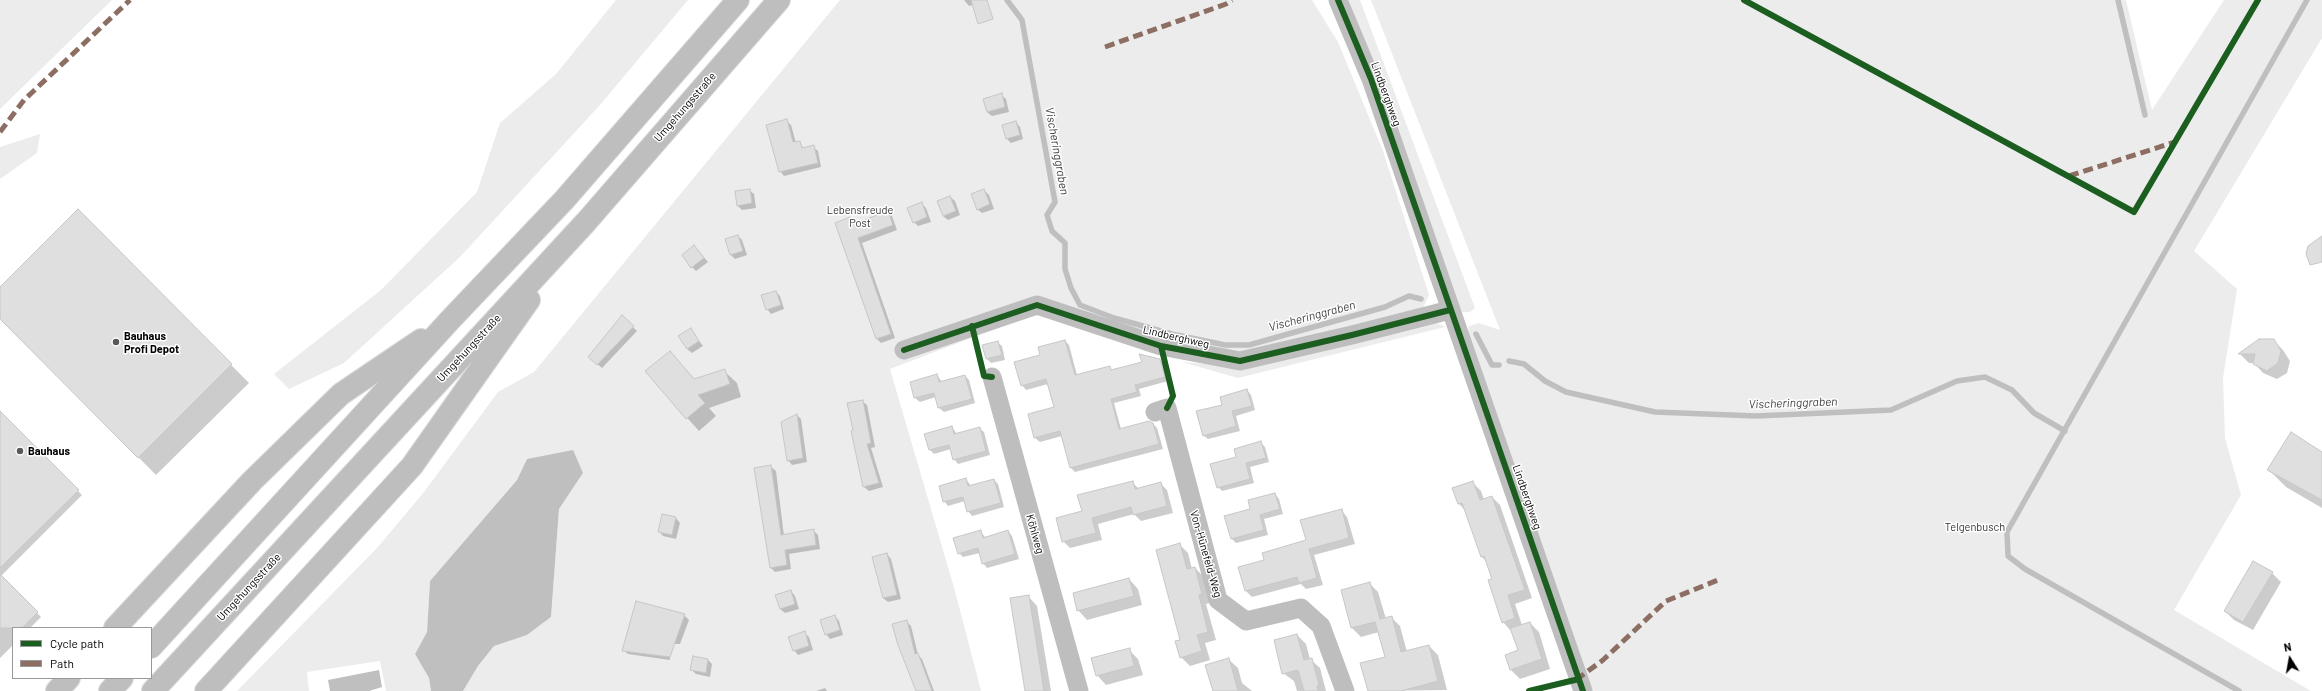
<!DOCTYPE html>
<html>
<head>
<meta charset="utf-8">
<style>
	body { margin:0 }
	#map { position:relative; width:2322px; height:691px; overflow:hidden; background:#fff; font-family:Barlow,sans-serif }
	canvas { display:block }
	.legend { position:absolute; left:12px; top:627px; width:140px; height:52px; box-sizing:border-box; background:#fff; border:1px solid #999; margin:0; padding:5px 7px; list-style:none; font-size:12px; color:#000 }
	.legend li { display:flex; align-items:center; gap:8px; height:20px }
	.legend b { width:20px; border:1px solid #999 }
	.north { position:absolute; left:2270px; top:639px; width:40px; height:40px; -webkit-text-stroke:3px #fff; paint-order:stroke; rotate:349deg; font-size:11px; font-weight:700; line-height:16px; text-align:center; color:#000 }
	.north::after { content:''; display:block; margin:auto; width:14px; height:18px; background:#000; clip-path:polygon(50% 0,100% 100%,50% 72%,0 100%) }
</style>
</head>
<body>
<div id="map">
<canvas width="2322" height="691"></canvas>
<ul class="legend">
<li><b style="height:5px;background:#1b5e20"></b>Cycle path</li>
<li><b style="height:5px;background:#8d6e63"></b>Path</li>
</ul>
<div class="north">N</div>
</div>
<script>
const g = document.querySelector('canvas').getContext('2d');
g.lineJoin = 'round';
function fillPath(path, color) { g.fillStyle = color; g.fill(path, 'evenodd'); }
const toPath = rows => new Path2D(rows.map(r => 'M' + r).join(''));
function stroke(path, color, width, dash) { g.strokeStyle = color; g.lineWidth = width; g.lineCap = dash ? 'butt' : 'round'; g.setLineDash(dash || []); g.stroke(path); }
function label(font, color, halo, rows, align = 'center') {
  g.font = font + ' Barlow,sans-serif'; g.lineWidth = 3; g.setLineDash([]); g.textBaseline = 'middle'; g.strokeStyle = halo; g.fillStyle = color; for (const [text, x, y, turn = 0] of rows) {
    g.save(); g.translate(x, y); g.rotate((+turn || 0) * Math.PI / 180); g.textAlign = isNaN(turn) ? turn : align; if (halo) g.strokeText(text, 0, 0); g.fillText(text, 0, 0); g.restore();
  }
}
const green = toPath([
	[0,0,112,0,0,109],
	[616,0,688,0,600,105,460,257,344,363,289,389,274,374,381,290,477,192,500,123,556,74],
	[840,0,1312,0,1338,42,1383,151,1429,295,1423,308,1238,354,1193,348,1047,305,1024,318,890,369,955,591,981,691,463,691,478,666,494,646,527,635,551,617,559,509,583,473,527,459,517,480,430,581,427,632,415,654,429,678,431,691,386,691,380,661,307,672,309,691,237,691,377,548,424,492,498,392,534,372],
	[1348,0,1360,0,1475,308,1470,312,1461,312],
	[1371,0,2126,0,2152,110,2224,0,2322,0,2322,38,2194,251,2237,289,2223,378,2225,438,2241,495,2174,610,2311,691,1592,691,1468,333,1469,326,1479,323,1500,330],
	[40,134,37,153,0,179,0,147],
	[1437,323,1445,327,1238,378,1182,362,1236,366]
]);
const water = toPath([
	[573,450,583,473,559,509,551,617,527,635,494,646,478,666,463,691,431,691,429,678,415,654,427,632,430,581,517,480,527,459],
	[379,670,382,687,369,691,330,691,328,680]
]);
const shadow = toPath([
	[964,0,981,0,981,3,969,6],
	[1001,95,1006,99,1009,112,992,116,987,112],
	[786,120,791,125,796,143,799,142,804,149,813,147,818,151,821,167,784,176,780,171],
	[1016,122,1020,127,1023,139,1011,143,1006,138],
	[749,190,754,194,756,208,742,210,738,206],
	[984,190,989,195,994,209,982,213,977,209],
	[950,197,955,201,960,215,948,220,943,216],
	[922,204,926,208,931,222,918,226,914,222],
	[78,211,249,383,156,475,0,318,0,288],
	[888,212,892,216,897,230,862,243,895,338,881,343,877,339,837,224,850,219,855,224],
	[738,236,742,240,747,255,735,259,730,254],
	[694,246,708,262,696,271,692,267],
	[776,292,780,296,784,309,771,314,767,309],
	[622,317,637,331,602,368,594,361],
	[690,329,703,346,692,353,687,349],
	[2260,340,2273,340,2283,350,2290,361,2287,373,2277,379,2263,373,2254,363,2249,363,2240,354],
	[1065,341,1069,345,1077,375,1109,367,1113,371,1160,360,1164,365,1168,381,1139,389,1141,396,1114,403,1121,429,1153,424,1157,428,1163,449,1075,472,1071,468,1062,436,1040,442,1035,438,1055,408,1048,384,1026,390,1022,385,1041,356],
	[997,342,1002,346,1005,360,991,363,987,359,983,346],
	[670,352,695,380,724,371,737,383,741,397,709,408,716,416,699,431,646,372],
	[937,375,942,382,965,376,969,380,975,403,944,412,939,408,936,397,920,402,915,398,911,383],
	[1247,390,1251,395,1255,410,1236,416,1240,431,1208,439,1203,435,1223,405],
	[862,401,867,405,875,447,871,448,883,487,869,491,864,487,855,431],
	[0,413,82,495,1,576,41,617,30,628,13,628,13,645,0,658],
	[797,415,801,419,807,462,792,465,788,460],
	[952,427,957,434,979,428,984,432,990,455,958,464,954,459,951,449,934,454,930,450],
	[1261,443,1265,447,1269,462,1250,467,1254,483,1222,491,1218,487,1237,458],
	[2322,453,2322,508,2286,487,2269,470],
	[771,467,776,471,784,536,813,530,818,535,820,549,789,554,791,569,775,572,771,568],
	[966,479,971,486,994,480,998,484,1004,507,972,516,968,511,965,501,948,506,944,501],
	[1132,482,1139,489,1160,483,1167,490,1173,513,1141,521,1134,514,1098,524,1102,540,1070,548,1063,541,1083,512],
	[1473,483,1481,491,1484,500,1492,497,1500,505,1532,598,1515,604,1522,625,1530,623,1539,632,1550,669,1520,679,1511,670,1506,655,1519,651,1511,631,1503,622,1487,562,1482,557,1466,511,1458,503],
	[1275,494,1279,499,1283,514,1264,519,1268,535,1236,543,1232,539,1226,516,1251,509],
	[1341,510,1347,517,1355,544,1314,555,1323,585,1306,589,1301,584,1252,597,1246,591,1240,568,1265,561,1307,541],
	[676,518,680,523,676,539,663,536,659,531],
	[980,531,986,538,1008,531,1012,536,1019,559,987,568,983,563,980,553,963,557,959,553],
	[1180,545,1188,553,1192,569,1195,568,1203,576,1210,603,1206,604,1216,640,1205,643,1210,660,1190,666,1181,657],
	[887,554,891,559,901,599,888,602,883,598],
	[2272,573,2281,582,2253,630,2234,620,2225,611],
	[1129,579,1138,589,1142,605,1087,620,1078,610],
	[1369,583,1378,592,1386,619,1391,617,1400,626,1407,652,1429,646,1438,655,1447,690,1369,691,1386,657,1379,632,1361,637,1352,628],
	[791,591,795,596,799,609,785,613,780,609],
	[1028,596,1037,606,1051,691,1026,691],
	[684,615,689,620,680,644,670,644,670,660,628,654,623,649],
	[835,616,839,621,843,635,830,639,826,634],
	[906,621,911,626,918,655,922,659,934,691,917,691],
	[804,633,809,637,813,650,798,655,794,650],
	[1297,635,1306,644,1310,659,1320,668,1326,691,1297,691,1294,681,1283,673],
	[1129,650,1138,659,1143,675,1106,685,1097,675],
	[694,657,708,660,712,664,710,677,696,674,692,670],
	[1228,659,1238,668,1242,683,1252,691,1214,691],
	[825,688,827,691,816,691]
]);
const stream = toPath([
	[1007,0,1022,20,1055,202,1047,215,1052,231,1065,243,1065,269,1071,288,1080,305,1114,318,1172,334,1225,345,1249,345,1385,307,1409,296,1421,299],
	[2118,0,2145,115],
	[1476,334,1492,365,1499,365],
	[1509,361,1524,364,1545,381,1566,392,1655,412,1756,416,1891,410,1957,381,1985,377,2012,390,2034,413,2065,431],
	[2239,691,2025,569,2008,556,2007,532,2307,0]
]);
const building = toPath([
	[971,0,987,0,993,19,978,24,971,0],
	[1002,93,1005,107,987,112,983,99,1002,93],
	[787,119,793,142,800,141,802,148,814,145,818,163,779,172,766,125,787,119],
	[1016,121,1020,135,1006,139,1002,125,1016,121],
	[750,189,752,203,737,206,735,191,750,189],
	[984,189,990,204,977,210,971,194,984,189],
	[950,196,956,211,943,216,937,201,950,196],
	[922,202,927,217,913,223,907,208,922,202],
	[78,209,232,364,138,458,0,319,0,287,78,209],
	[888,211,893,225,858,238,891,334,876,339,835,223,850,217,853,224,888,211],
	[738,235,743,251,730,255,725,239,738,235],
	[2322,236,2322,262,2310,265,2306,254,2308,246,2322,236],
	[694,245,704,258,691,268,682,255,694,245],
	[776,291,781,305,766,310,761,295,776,291],
	[622,315,634,326,597,365,588,357,622,315],
	[691,328,699,341,687,349,678,336,691,328],
	[2259,339,2274,339,2281,351,2278,363,2267,371,2253,364,2255,354,2238,354,2259,339],
	[1065,340,1075,375,1110,366,1111,370,1142,362,1139,354,1160,359,1165,377,1135,385,1137,392,1111,399,1119,429,1149,421,1153,423,1159,444,1070,468,1060,431,1034,438,1028,414,1054,407,1046,379,1021,386,1014,362,1040,355,1038,347,1065,340],
	[998,341,1002,355,986,359,982,345,998,341],
	[670,351,694,379,725,369,730,384,698,395,705,403,686,419,645,371,670,351],
	[937,374,939,382,965,375,972,399,938,408,934,393,914,398,910,382,937,374],
	[1247,389,1252,406,1232,411,1236,426,1203,436,1196,411,1222,405,1220,397,1247,389],
	[863,400,871,443,867,444,879,483,863,487,851,431,853,430,847,403,863,400],
	[0,411,79,490,0,568,0,411],
	[797,414,803,458,787,461,781,422,797,414],
	[952,426,954,434,980,427,986,451,953,460,949,445,929,450,924,434,952,426],
	[2291,432,2322,452,2322,500,2267,470,2291,432],
	[1261,441,1266,458,1246,463,1250,479,1217,488,1210,464,1236,457,1234,449,1261,441],
	[771,465,781,535,814,529,816,545,785,550,787,565,770,568,754,468,771,465],
	[966,478,968,486,994,479,1001,503,967,512,963,497,943,502,939,486,966,478],
	[1133,481,1135,489,1161,482,1167,506,1133,515,1131,507,1092,518,1096,533,1062,542,1056,518,1082,511,1077,495,1133,481],
	[1473,481,1480,500,1492,496,1525,590,1508,595,1515,618,1502,623,1488,580,1492,579,1484,556,1481,557,1462,503,1458,504,1452,488,1473,481],
	[1275,493,1280,509,1260,515,1264,530,1231,539,1224,516,1250,509,1248,500,1275,493],
	[1342,509,1349,538,1309,549,1317,578,1299,583,1297,577,1245,591,1238,567,1264,560,1262,553,1306,540,1300,520,1342,509],
	[662,514,676,517,672,535,658,532,662,514],
	[981,530,983,538,1008,530,1015,554,982,564,978,548,958,554,953,538,981,530],
	[1180,543,1187,569,1195,567,1202,594,1199,595,1208,632,1197,635,1202,651,1180,658,1175,641,1180,640,1156,550,1180,543],
	[887,553,897,595,883,598,872,557,887,553],
	[2253,561,2273,572,2243,622,2224,611,2253,561],
	[0,574,38,612,22,628,0,628,0,574],
	[1129,578,1134,596,1077,611,1073,593,1129,578],
	[1370,582,1380,619,1392,616,1401,652,1429,645,1438,681,1401,691,1368,691,1360,663,1385,657,1375,622,1351,628,1341,590,1370,582],
	[791,590,795,604,780,609,775,595,791,590],
	[1029,595,1041,672,1044,691,1025,691,1016,635,1010,598,1029,595],
	[636,601,685,614,670,657,622,651,636,601],
	[835,615,840,630,825,635,820,620,835,615],
	[907,620,915,654,918,653,932,691,916,691,898,645,892,624,907,620],
	[1530,622,1542,659,1510,670,1505,655,1518,650,1510,628,1530,622],
	[805,631,809,646,793,651,788,637,805,631],
	[1297,634,1304,660,1312,658,1319,685,1317,686,1318,691,1304,691,1298,670,1282,674,1274,640,1297,634],
	[1130,648,1134,666,1096,676,1091,658,1130,648],
	[693,656,708,659,706,673,690,670,693,656],
	[1229,658,1238,691,1213,691,1205,665,1229,658]
]);
const minor = toPath([
	[1338,0,1371,79,1583,691],
	[904,350,1037,305,1161,346,1240,361,1352,335,1450,310],
	[992,377,1079,691],
	[1155,412,1167,408,1218,600,1246,621,1301,608,1321,626,1345,691]
]);
const highway = toPath([
	[115,628,252,481,341,394,421,340],
	[151,647,451,319,565,199,738,0],
	[57,691,69,678],
	[110,691,122,678],
	[153,691,586,222,779,0],
	[206,691,412,466,529,300]
]);
const quiet = toPath([
	[1105,47,1226,4,1232,0],
	[0,132,24,100,130,0],
	[2069,176,2175,142],
	[1576,680,1603,660,1666,601,1718,580]
]);
const cycleway = toPath([
	[1338,0,1371,79,1583,691],
	[1744,0,2134,212,2258,0],
	[972,326,984,376,992,377],
	[1161,346,1173,396,1167,408],
	[904,350,1037,305,1161,346,1240,361,1352,335,1450,310],
	[1529,691,1579,679]
]);
const markers = [
	[116,342,4,"#595959"],
	[20,451,4,"#595959"]
];
const streetNames = [
	["Lindberghweg",1386,94,70],
	["Umgehungsstraße",685,107,-49],
	["Lindberghweg",1176,337,13],
	["Umgehungsstraße",469,348,-47],
	["Lindberghweg",1527,497,71],
	["Köhlweg",1035,534,74],
	["Von-Hünefeld-Weg",1206,554,74],
	["Umgehungsstraße",249,587,-47]
];
const parkNames = [
	["Lebensfreude",860,210],
	["Post",860,223],
	["Telgenbusch",1975,527]
];
const poiNames = [
	["Bauhaus",124,336],
	["Profi Depot",124,349],
	["Bauhaus",28,451]
];
const waterNames = [
	["Vischeringgraben",1057,151,80],
	["Vischeringgraben",1312,316,-15],
	["Vischeringgraben",1793,403,-2]
];
fillPath(green, '#ececec');
fillPath(water, '#bfbfbf');
fillPath(shadow, '#0003');
stroke(stream, '#bfbfbf', 5.5);
fillPath(building, '#dfdfdf');
stroke(building, '#c7c7c7', 1);
stroke(highway, '#dbdbdb', 24);
stroke(minor, '#bebebe', 19);
stroke(highway, '#bebebe', 22);
stroke(quiet, '#8d6e63', 5, [10, 5]);
stroke(cycleway, '#1b5e20', 6);
for (const [x, y, r, color] of markers) { const dot = new Path2D(); dot.arc(x, y, r, 0, 2 * Math.PI); g.fillStyle = color; g.fill(dot); stroke(dot, '#fff', 1.5); }
label('11px', '#000', '#fff', streetNames);
label('11px', '#333', '#fff', parkNames);
label('bold 11px', '#000', '#fff', poiNames, 'left');
label('italic 12px', '#444', '#fff', waterNames);
</script>
</body>
</html>
